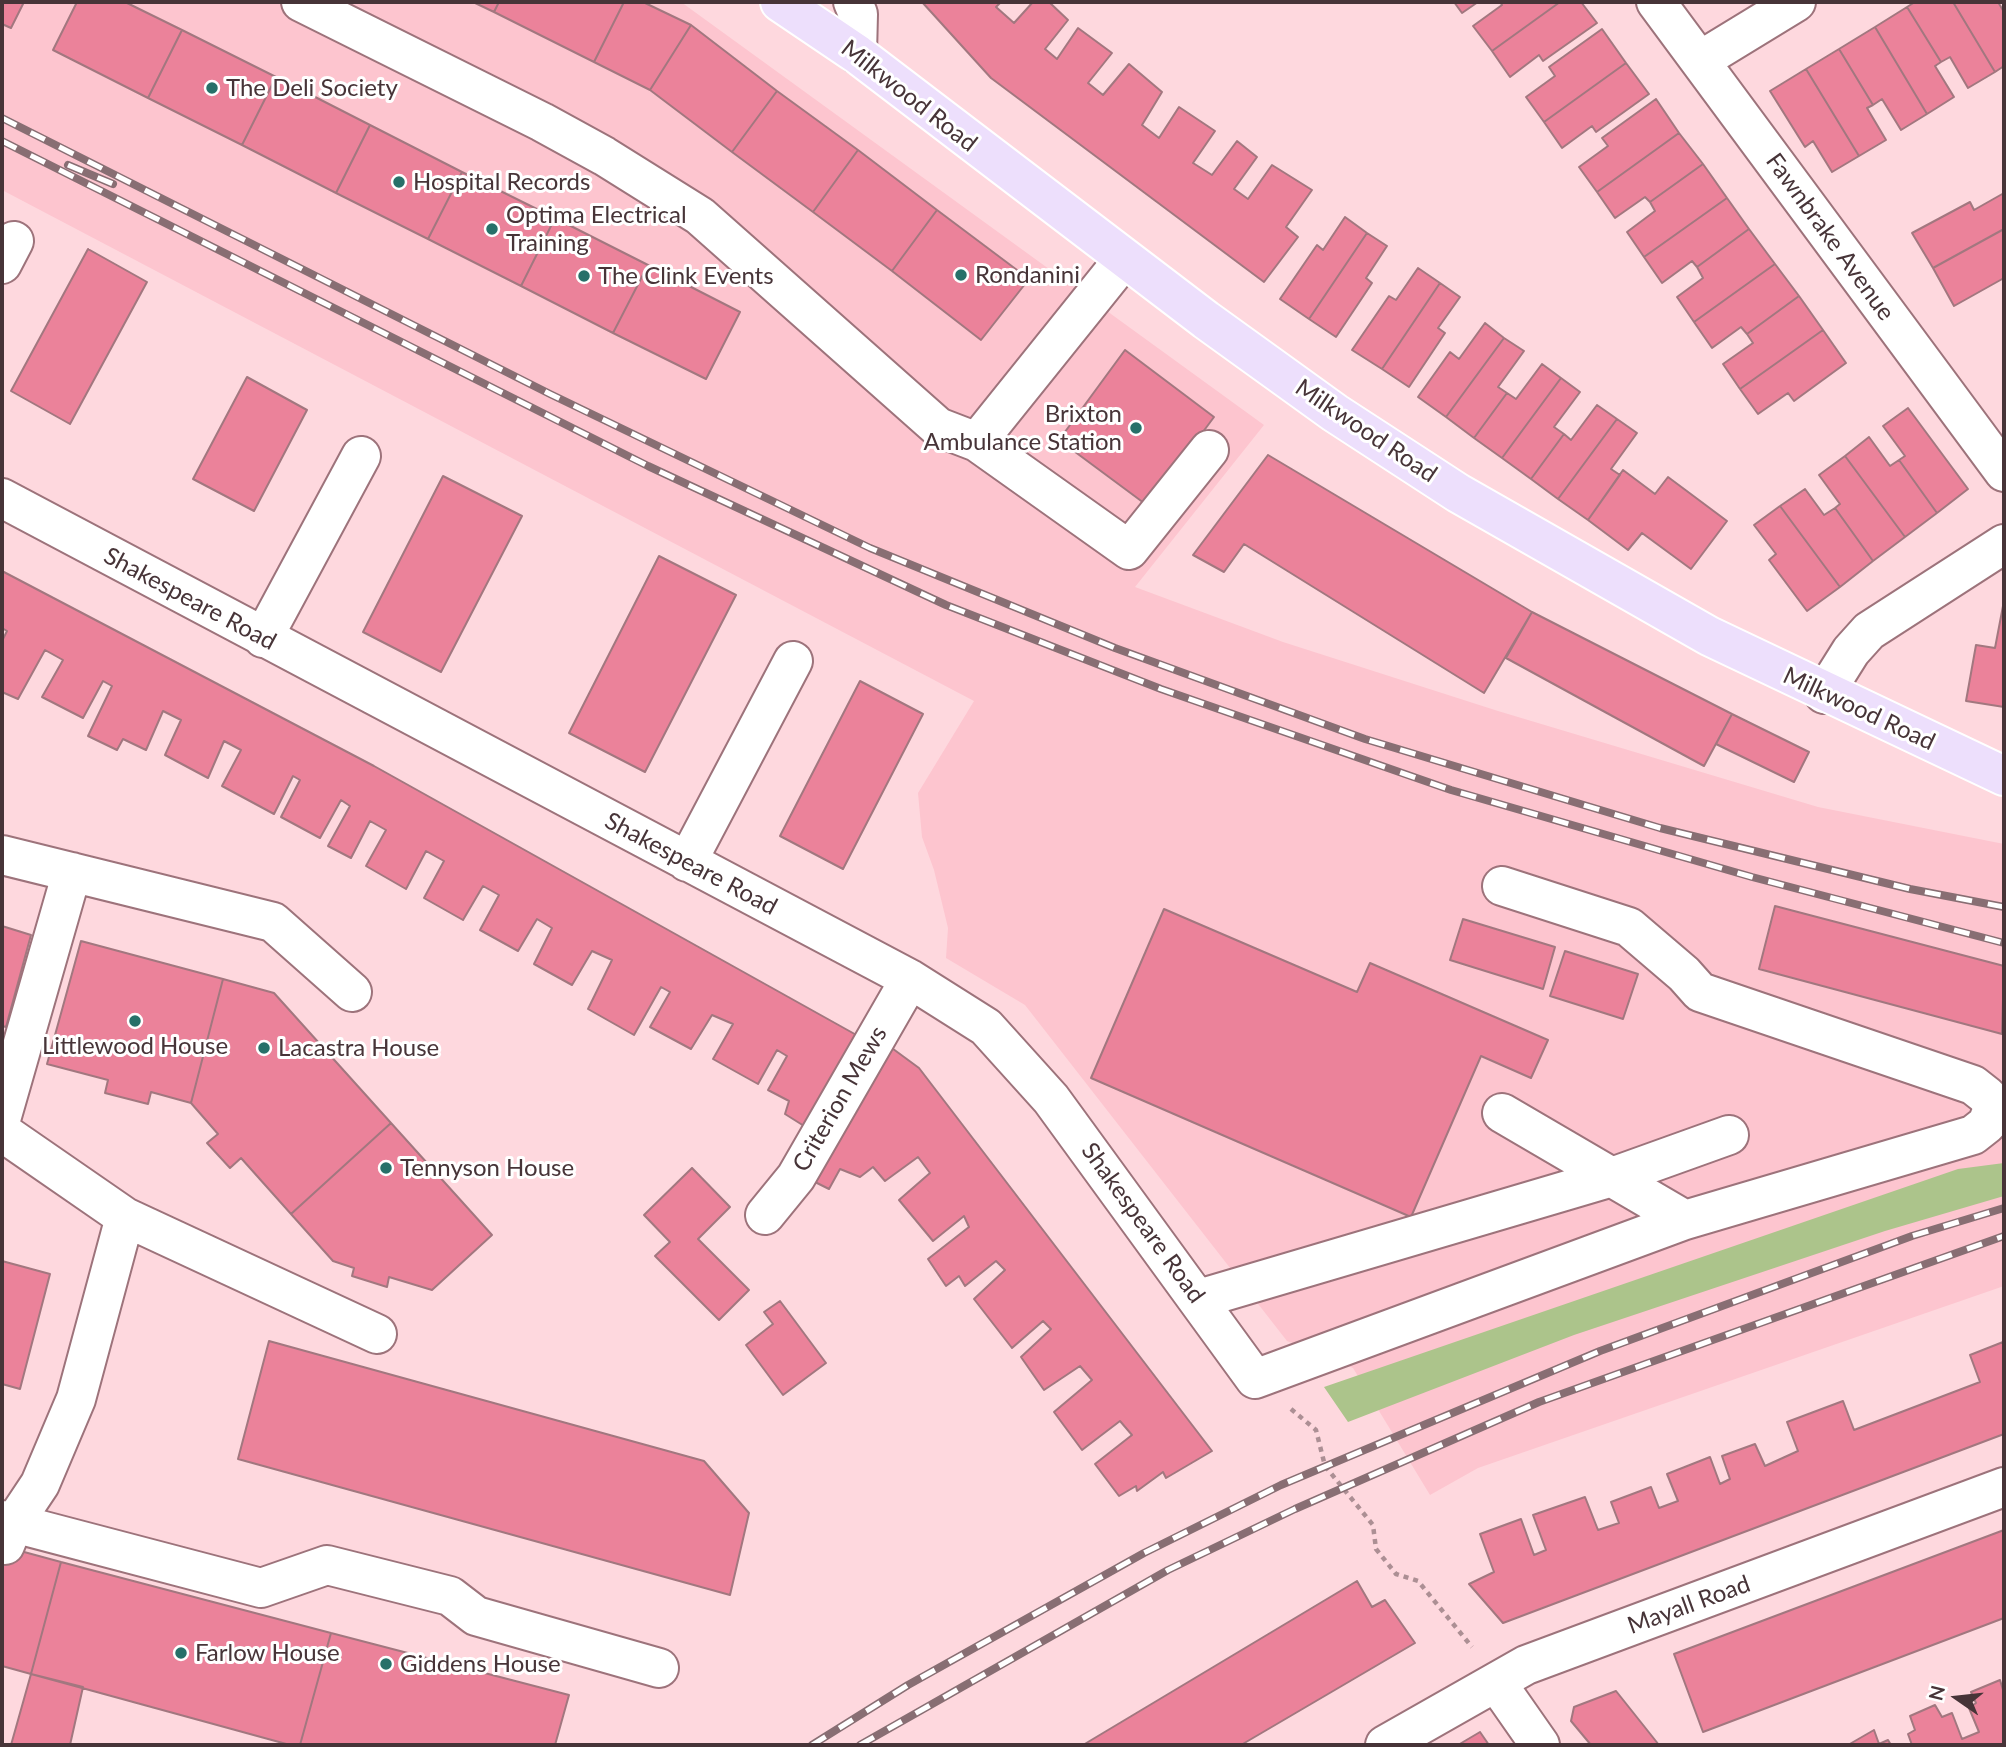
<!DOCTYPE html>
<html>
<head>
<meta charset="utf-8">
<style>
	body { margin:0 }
	#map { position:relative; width:2006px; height:1747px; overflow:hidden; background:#fed8de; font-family:Lato,sans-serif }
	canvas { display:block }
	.frame { position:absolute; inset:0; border:4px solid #473438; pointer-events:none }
	.north { position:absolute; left:1922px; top:1663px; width:70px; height:70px; -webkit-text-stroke:5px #fff; paint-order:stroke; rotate:284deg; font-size:19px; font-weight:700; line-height:28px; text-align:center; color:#473438 }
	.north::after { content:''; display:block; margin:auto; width:24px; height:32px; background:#473438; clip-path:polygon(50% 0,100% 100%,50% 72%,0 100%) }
</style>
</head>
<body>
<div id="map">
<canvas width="2006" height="1747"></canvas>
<div class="frame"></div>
<div class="north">N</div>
</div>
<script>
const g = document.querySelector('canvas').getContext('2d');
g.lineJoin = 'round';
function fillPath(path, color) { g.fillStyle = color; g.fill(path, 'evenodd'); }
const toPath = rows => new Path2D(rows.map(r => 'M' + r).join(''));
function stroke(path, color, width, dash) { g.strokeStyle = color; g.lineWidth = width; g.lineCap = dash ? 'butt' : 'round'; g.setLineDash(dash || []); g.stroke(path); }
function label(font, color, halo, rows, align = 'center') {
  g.font = font + ' Lato,sans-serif'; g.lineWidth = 6; g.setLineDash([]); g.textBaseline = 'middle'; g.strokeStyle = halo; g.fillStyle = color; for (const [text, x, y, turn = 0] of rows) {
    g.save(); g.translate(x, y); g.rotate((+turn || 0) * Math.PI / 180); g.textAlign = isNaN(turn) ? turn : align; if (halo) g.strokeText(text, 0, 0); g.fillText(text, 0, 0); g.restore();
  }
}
const built = toPath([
	[2,2,681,2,1264,425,1135,587,1283,642,1498,711,1818,807,2004,844,2004,1286,1478,1468,1430,1495,1353,1368,1287,1341,1025,1005,946,958,948,928,934,870,922,837,918,793,974,701,2,190]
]);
const green = toPath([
	[2004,1163,2004,1196,1885,1231,1574,1335,1348,1422,1324,1387,1958,1169]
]);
const building = toPath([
	[2,2,24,2,11,28,2,24,2,2],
	[77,2,125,2,182,30,148,98,53,50,77,2],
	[473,2,499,2,494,12,473,2],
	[499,2,624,2,594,62,494,12,499,2],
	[624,2,643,2,691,25,650,90,594,62,624,2],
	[922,2,1001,2,996,7,1014,23,1033,2,1049,2,1068,20,1045,49,1057,59,1078,28,1112,53,1088,83,1103,95,1129,64,1162,92,1142,125,1159,138,1179,107,1215,131,1193,163,1212,175,1237,141,1257,157,1234,189,1248,199,1272,165,1312,190,1286,227,1298,237,1264,282,991,78,922,2],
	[1454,2,1478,2,1462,13,1454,2],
	[1500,2,1560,2,1492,51,1473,26,1502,5,1500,2],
	[1560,2,1581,2,1597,23,1543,61,1539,55,1510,77,1492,51,1560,2],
	[1915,2,1953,2,1995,72,1968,88,1950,57,1941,62,1907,7,1915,2],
	[1953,2,1998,2,2004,12,2004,66,1995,72,1953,2],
	[1907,7,1941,62,1935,66,1954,97,1927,114,1875,27,1907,7],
	[691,25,777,91,732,152,650,90,691,25],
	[1875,27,1927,114,1901,130,1882,99,1873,105,1839,49,1875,27],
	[1602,29,1626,63,1544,122,1526,97,1555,76,1549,67,1602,29],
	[182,30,276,77,242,145,148,98,182,30],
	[1839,49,1873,105,1867,108,1886,140,1859,156,1806,69,1839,49],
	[1626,63,1649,94,1596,132,1592,126,1562,148,1544,122,1626,63],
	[1806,69,1859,156,1832,172,1813,141,1805,147,1770,91,1806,69],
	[276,77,370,125,336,193,242,145,276,77],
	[777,91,858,150,813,212,732,152,777,91],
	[1656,99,1679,133,1597,192,1579,167,1608,146,1602,138,1656,99],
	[370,125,462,172,428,239,336,193,370,125],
	[1679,133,1703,164,1650,202,1645,197,1615,218,1597,192,1679,133],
	[858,150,937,210,892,271,813,212,858,150],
	[1703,164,1727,198,1644,257,1627,232,1655,211,1650,202,1703,164],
	[462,172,555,218,521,286,428,239,462,172],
	[2004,193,2004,229,1933,268,1912,233,1970,202,1974,210,2004,193],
	[1727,198,1749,229,1697,267,1692,261,1662,283,1644,257,1727,198],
	[937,210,1029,279,981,340,892,271,937,210],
	[1345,217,1367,233,1309,319,1280,299,1317,245,1323,250,1345,217],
	[555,218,648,265,613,333,521,286,555,218],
	[1749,229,1775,264,1694,322,1677,297,1703,278,1697,267,1749,229],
	[2004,229,2004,278,1954,306,1933,268,2004,229],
	[1367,233,1387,246,1366,278,1372,283,1336,337,1309,319,1367,233],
	[88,249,147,282,70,424,11,391,88,249],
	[1775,264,1799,296,1747,334,1741,327,1712,348,1694,322,1775,264],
	[648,265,740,312,706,379,613,333,648,265],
	[1418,268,1440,283,1382,369,1352,350,1389,296,1396,300,1418,268],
	[1440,283,1460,297,1438,328,1445,333,1409,387,1382,369,1440,283],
	[1799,296,1823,330,1740,389,1723,364,1753,343,1747,334,1799,296],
	[1485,323,1504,338,1446,417,1418,397,1450,352,1459,359,1485,323],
	[1823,330,1846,363,1794,401,1788,393,1758,414,1740,389,1823,330],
	[1504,338,1524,351,1498,387,1507,393,1474,438,1446,417,1504,338],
	[1125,350,1214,417,1148,506,1059,440,1125,350],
	[1542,364,1561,378,1502,458,1474,438,1507,393,1516,399,1542,364],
	[247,377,307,410,254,511,193,479,247,377],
	[1561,378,1580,392,1554,427,1564,434,1531,479,1502,458,1561,378],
	[1597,405,1617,419,1558,499,1531,479,1564,434,1571,440,1597,405],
	[1908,408,1968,489,1937,513,1899,460,1905,456,1883,426,1908,408],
	[1617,419,1637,433,1611,469,1620,475,1588,520,1558,499,1617,419],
	[1869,437,1890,466,1899,460,1937,513,1905,537,1845,456,1869,437],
	[1268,455,1532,612,1484,693,1244,544,1224,572,1193,555,1268,455],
	[1845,456,1905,537,1873,561,1835,508,1840,504,1819,475,1845,456],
	[1623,470,1655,494,1668,477,1727,521,1691,569,1642,533,1628,550,1588,520,1623,470],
	[443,476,522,516,441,672,363,632,443,476],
	[1805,489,1824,515,1835,508,1873,561,1840,587,1780,506,1805,489],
	[1780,506,1840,587,1807,611,1769,560,1776,554,1754,525,1780,506],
	[659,556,736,595,645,772,569,733,659,556],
	[2,571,374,766,860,1037,812,1131,785,1114,789,1101,768,1090,787,1056,777,1050,758,1084,713,1059,733,1024,712,1015,691,1049,650,1027,670,992,661,987,634,1035,588,1009,612,960,592,951,572,985,534,964,552,928,537,919,518,951,480,930,499,895,483,886,463,920,424,898,444,861,426,851,406,889,366,866,386,830,370,821,351,858,328,846,350,806,341,800,320,838,281,817,300,780,293,776,274,814,222,786,241,750,224,741,208,778,165,755,181,720,163,711,146,750,123,739,117,750,88,736,112,686,103,681,83,718,42,697,63,660,45,650,18,699,2,692,2,641,7,631,2,628,2,571],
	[2003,606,2004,606,2004,707,1966,701,1976,645,1995,648,2003,606],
	[1532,612,1732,714,1704,766,1506,658,1532,612],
	[860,681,923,714,843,869,780,836,860,681],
	[1732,714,1809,752,1794,782,1716,744,1732,714],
	[1775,906,2004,966,2002,1034,1759,969,1775,906],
	[1164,909,1357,992,1370,963,1548,1040,1531,1078,1481,1056,1411,1217,1091,1078,1164,909],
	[1463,919,1555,947,1543,989,1450,960,1463,919],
	[2,926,31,935,6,1027,2,1026,2,926],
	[81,941,223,979,191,1103,151,1092,148,1104,105,1093,108,1080,47,1064,81,941],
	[1565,951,1638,974,1623,1019,1550,996,1565,951],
	[223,979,274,993,391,1123,291,1214,241,1158,230,1168,207,1143,218,1134,191,1103,223,979],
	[885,1043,919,1068,1212,1451,1166,1478,1163,1472,1137,1491,1136,1486,1119,1496,1095,1464,1132,1435,1120,1421,1082,1450,1054,1412,1092,1380,1080,1366,1044,1390,1021,1357,1051,1329,1043,1321,1012,1348,974,1299,1005,1270,996,1261,965,1286,959,1276,946,1286,928,1259,969,1227,964,1216,933,1241,899,1200,930,1173,918,1157,885,1181,873,1167,860,1177,840,1169,829,1189,811,1180,885,1043],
	[391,1123,492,1235,432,1290,389,1277,387,1287,352,1276,354,1268,333,1261,291,1214,391,1123],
	[692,1168,730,1207,698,1239,749,1290,719,1320,655,1256,670,1242,644,1215,692,1168],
	[2,1261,50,1274,20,1389,2,1384,2,1261],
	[780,1301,826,1363,783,1395,746,1345,773,1324,764,1312,780,1301],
	[269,1341,704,1461,749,1513,730,1595,238,1459,269,1341],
	[2003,1342,2004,1434,1503,1623,1469,1584,1494,1572,1480,1534,1521,1519,1534,1555,1546,1550,1533,1515,1585,1497,1598,1530,1619,1523,1611,1502,1651,1487,1659,1508,1678,1501,1667,1474,1710,1457,1720,1484,1730,1479,1722,1456,1755,1444,1765,1466,1798,1451,1787,1422,1843,1401,1854,1430,1980,1382,1970,1355,2003,1342],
	[2004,1530,2004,1618,1703,1732,1674,1654,2004,1530],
	[2,1546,61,1562,31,1674,2,1666,2,1546],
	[61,1562,331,1633,300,1745,290,1745,31,1674,61,1562],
	[1357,1581,1372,1607,1385,1600,1415,1643,1241,1745,1083,1745,1357,1581],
	[331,1633,569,1695,555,1745,300,1745,331,1633],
	[31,1674,83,1687,70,1745,11,1745,31,1674],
	[2000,1680,2004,1693,2004,1745,1912,1745,1908,1734,1915,1730,1910,1716,1935,1705,1942,1717,1952,1713,1962,1739,1979,1732,1969,1708,1976,1703,1971,1692,2000,1680],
	[1616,1691,1659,1745,1591,1745,1571,1721,1574,1707,1616,1691],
	[1874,1730,1879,1744,1888,1740,1891,1745,1848,1745,1874,1730],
	[1480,1732,1489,1745,1458,1745,1480,1732]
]);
const path = toPath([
	[1291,1409,1316,1430,1325,1466,1373,1525,1376,1549,1396,1574,1418,1581,1472,1647]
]);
const minor = toPath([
	[301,2,542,122,604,156,700,216,938,427,977,442,1129,550,1209,450],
	[853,2,858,14,857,54],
	[1656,2,2004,472],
	[1701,60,1796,2],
	[2,264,14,241],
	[977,442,1124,259],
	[2,498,910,979,986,1027,1051,1099,1255,1379,1685,1220,1973,1135,1987,1124,1993,1108,1987,1096,1973,1085,1700,992,1684,974,1629,927,1502,886],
	[263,638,361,456],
	[1824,694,1851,651,1869,631,2004,544],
	[2,855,273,922,352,992],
	[687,862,793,661],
	[1502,1113,1685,1220],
	[2,1116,72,872],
	[2,1132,125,1217,76,1399,40,1484,14,1523,5,1545],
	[765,1215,796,1177,910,979],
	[125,1217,377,1334],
	[1199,1299,1612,1177,1729,1135],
	[2,1520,261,1588,327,1565,450,1596,476,1616,659,1668],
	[1496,1682,1540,1745],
	[1385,1745,1526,1665,2004,1487]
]);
const major = toPath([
	[780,2,857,54,1206,320,1335,413,1458,493,1709,636,2004,776]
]);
const rail = toPath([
	[2,118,550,394,870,548,1115,648,1365,739,1660,828,1910,889,2004,907],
	[2,141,648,466,946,605,1161,689,1451,790,1752,877,2004,943],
	[68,165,113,184],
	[812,1745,908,1685,1144,1553,1281,1485,1600,1351,1912,1236,2004,1208],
	[860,1745,1168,1570,1295,1509,1539,1402,2004,1236]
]);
const markers = [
	[212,88,7,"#277069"],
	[399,182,7,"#277069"],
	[492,229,7,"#277069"],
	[961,275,7,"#277069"],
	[584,276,7,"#277069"],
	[1136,428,7,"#277069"],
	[135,1021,7,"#277069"],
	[264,1048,7,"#277069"],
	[386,1168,7,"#277069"],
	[181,1653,7,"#277069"],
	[386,1664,7,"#277069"]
];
const poiNames = [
	["The Deli Society",226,88],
	["Hospital Records",413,182],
	["Optima Electrical",506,215],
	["Training",506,243],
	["Rondanini",975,275],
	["The Clink Events",598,276],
	["Brixton",1122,414,"right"],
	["Ambulance Station",1122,442,"right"],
	["Littlewood House",135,1046,"center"],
	["Lacastra House",278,1048],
	["Tennyson House",400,1168],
	["Farlow House",195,1653],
	["Giddens House",400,1664]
];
const streetNames = [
	["Milkwood Road",909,96,38],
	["Fawnbrake Avenue",1830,237,54],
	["Milkwood Road",1366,431,34],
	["Shakespeare Road",190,599,28],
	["Milkwood Road",1859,709,25],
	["Shakespeare Road",691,864,28],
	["Criterion Mews",840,1099,-60],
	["Shakespeare Road",1143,1223,54],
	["Mayall Road",1689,1605,-20]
];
fillPath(built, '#fdc5cf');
fillPath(green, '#acc48b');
fillPath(building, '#eb829a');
stroke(building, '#a2777f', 2);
stroke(minor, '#9d737b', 42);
stroke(major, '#fff', 42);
stroke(path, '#ac8f94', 4.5, [5, 5]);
stroke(minor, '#fff', 38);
stroke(major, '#eddffc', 38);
stroke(rail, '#886e73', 8);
stroke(rail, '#fff', 5, [16]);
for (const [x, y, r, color] of markers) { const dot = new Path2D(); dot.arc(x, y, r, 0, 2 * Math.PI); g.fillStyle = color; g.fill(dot); stroke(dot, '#fff', 2.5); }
label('24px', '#473438', '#fff', poiNames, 'left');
label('24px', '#473438', '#fff', streetNames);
</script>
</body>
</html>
